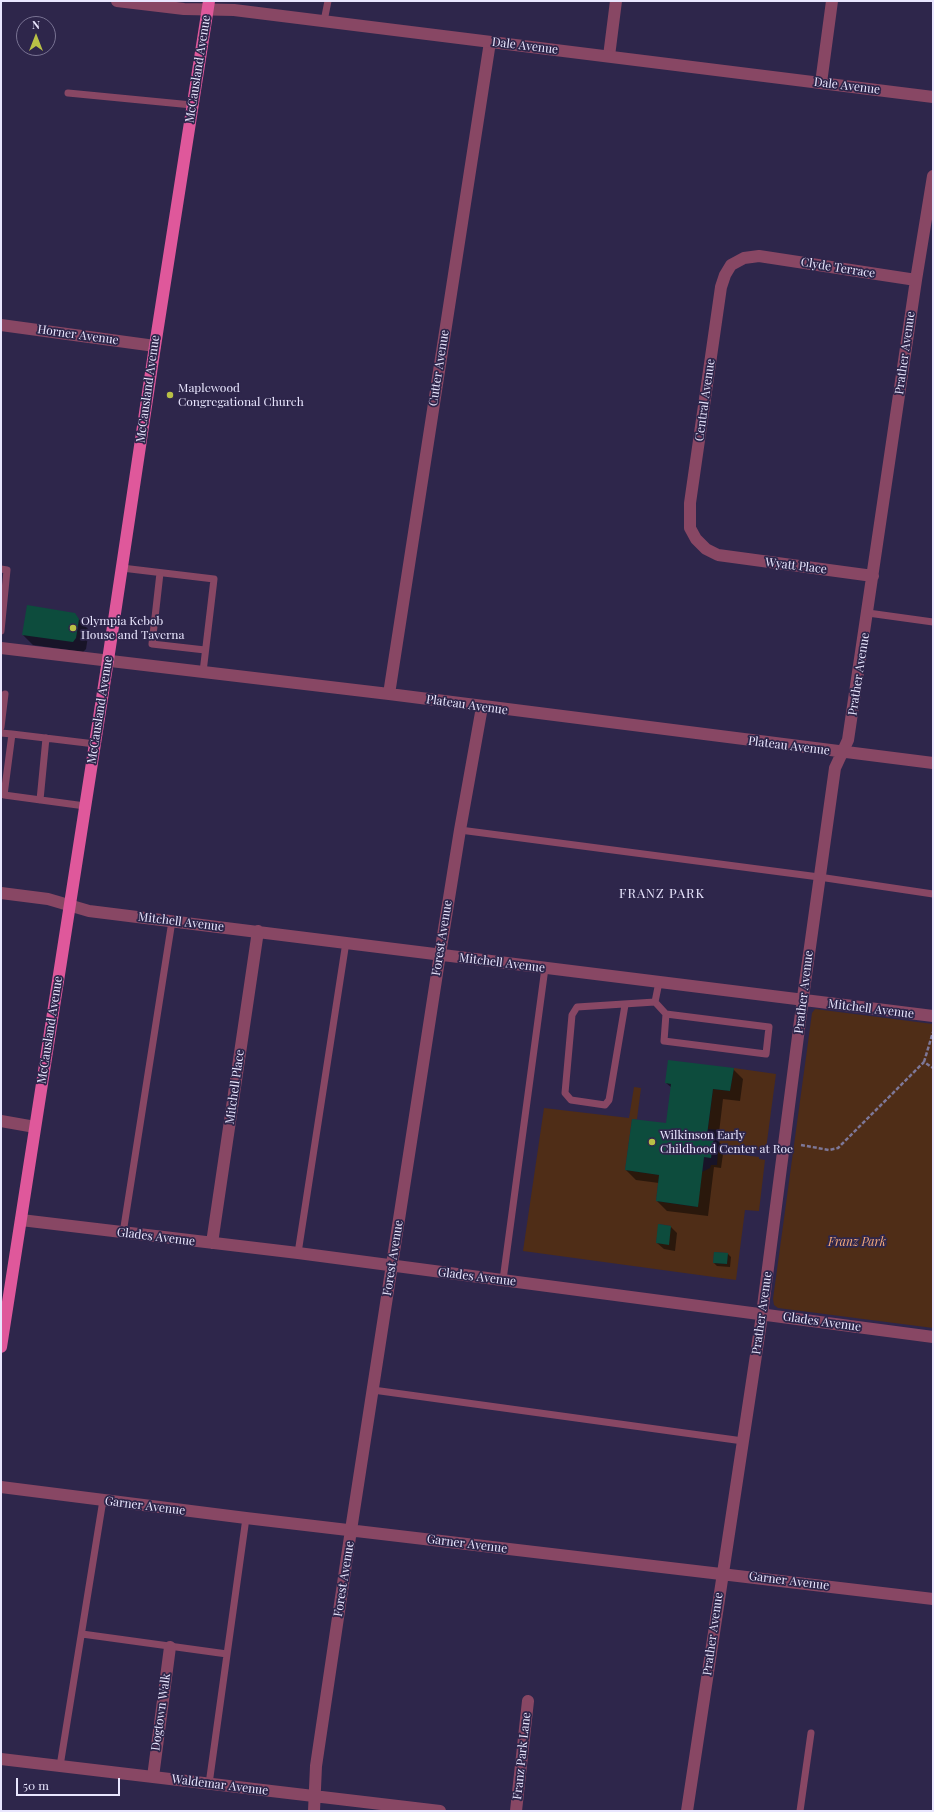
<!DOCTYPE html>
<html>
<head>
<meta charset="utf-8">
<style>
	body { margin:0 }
	#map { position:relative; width:934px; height:1812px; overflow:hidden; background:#2e264b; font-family:"Playfair Display",serif }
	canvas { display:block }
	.frame { position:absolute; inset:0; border:2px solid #e9e6fe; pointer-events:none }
	.north { position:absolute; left:16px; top:16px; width:40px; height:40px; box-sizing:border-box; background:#2e264b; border:1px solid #797393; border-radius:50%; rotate:0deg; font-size:11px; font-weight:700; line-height:16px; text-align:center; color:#e9e6fe }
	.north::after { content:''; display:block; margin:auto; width:14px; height:18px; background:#b9c046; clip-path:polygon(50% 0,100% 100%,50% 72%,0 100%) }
	.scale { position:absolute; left:16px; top:1778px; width:104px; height:18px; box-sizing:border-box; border:2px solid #e9e6fe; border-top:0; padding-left:5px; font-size:12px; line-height:14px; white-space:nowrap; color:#e9e6fe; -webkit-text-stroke:3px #2e264b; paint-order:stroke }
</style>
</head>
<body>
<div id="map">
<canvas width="934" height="1812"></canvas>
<div class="frame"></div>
<div class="north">N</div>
<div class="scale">50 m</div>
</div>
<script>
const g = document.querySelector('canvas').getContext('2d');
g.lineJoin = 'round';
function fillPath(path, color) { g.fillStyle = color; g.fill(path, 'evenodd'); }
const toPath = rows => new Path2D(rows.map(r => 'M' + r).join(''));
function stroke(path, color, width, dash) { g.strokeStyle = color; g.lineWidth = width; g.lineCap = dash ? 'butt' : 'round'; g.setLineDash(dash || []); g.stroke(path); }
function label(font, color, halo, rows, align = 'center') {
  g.font = font + ' "Playfair Display",serif'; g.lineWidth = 3.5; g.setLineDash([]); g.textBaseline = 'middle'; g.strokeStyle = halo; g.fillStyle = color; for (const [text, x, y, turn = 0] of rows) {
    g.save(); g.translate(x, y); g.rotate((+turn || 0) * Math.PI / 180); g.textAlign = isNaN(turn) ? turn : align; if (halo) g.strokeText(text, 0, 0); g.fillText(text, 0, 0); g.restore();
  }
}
const green = toPath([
	[815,1009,933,1024,933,1328,778,1308,774,1305,773,1299,812,1013],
	[734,1068,776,1074,766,1149,760,1148,760,1150,719,1145,721,1130,708,1129,713,1089,730,1091],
	[634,1087,641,1088,637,1119,632,1119,625,1170,659,1175,656,1201,697,1207,702,1172,710,1168,711,1165,717,1165,718,1152,759,1157,759,1159,765,1160,759,1211,745,1210,736,1280,523,1251,544,1108,629,1118],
	[659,1224,671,1226,668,1244,656,1243],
	[714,1252,728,1253,727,1264,713,1263]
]);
const shadow = toPath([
	[74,614,89,630,86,649,83,652,33,645,23,635],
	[733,1069,743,1079,740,1101,723,1099,718,1141,724,1147,721,1168,714,1167,708,1216,667,1211,657,1201,659,1183,636,1180,626,1170,667,1124,672,1088,666,1083],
	[671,1227,677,1233,675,1251,664,1249,657,1243],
	[728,1254,731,1257,730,1267,717,1266,714,1263]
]);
const building = toPath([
	[27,605,75,613,79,619,76,638,73,642,22,635],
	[668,1060,734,1068,730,1091,713,1089,707,1135,714,1136,711,1158,704,1157,698,1207,656,1201,659,1175,625,1170,632,1119,666,1123,671,1084,665,1083],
	[658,1224,671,1226,669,1245,656,1243],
	[714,1252,728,1253,727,1264,713,1263]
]);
const path = toPath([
	[924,1062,933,1032],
	[801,1145,829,1150,838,1148,924,1062,933,1068]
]);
const service = toPath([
	[324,21,328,1],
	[68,93,192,105],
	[122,568,214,579,203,672],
	[1,569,7,570,1,631],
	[160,573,152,644,205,650],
	[868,613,933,622],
	[1,727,5,694],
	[1,733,12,734],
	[40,800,46,738],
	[85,806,4,795,12,734,95,744],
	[460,830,819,877,933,894],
	[655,1002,666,1014,664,1041,766,1054,769,1027,666,1014],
	[625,1005,609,1100,605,1105,571,1100,565,1093,572,1015,577,1007,655,1002,659,982],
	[123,1233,172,921],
	[298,1253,346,942],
	[503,1280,545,968],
	[373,1390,743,1441],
	[82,1634,227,1654],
	[60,1766,103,1500],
	[209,1784,246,1518],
	[800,1811,811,1733]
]);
const minor = toPath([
	[609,56,616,1],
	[821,83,832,1],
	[1,325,155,346],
	[873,576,718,555,706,549,696,539,690,528,690,503,721,287,725,275,731,265,744,258,759,256,916,280],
	[1,648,389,694,933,763],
	[389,694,490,42],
	[1,893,48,899,89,911,933,1016],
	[1,1121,35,1127],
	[21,1220,298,1253,933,1337],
	[212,1243,258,931],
	[1,1487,246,1518,933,1599],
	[1,1759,440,1811],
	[153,1777,170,1647],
	[314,1811,316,1766,351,1530,440,954,460,830,482,707],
	[516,1811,528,1701],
	[687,1811,761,1322,804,990,835,768,848,740,916,280,933,176]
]);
const tertiary = toPath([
	[117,1,184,9,234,10,933,97]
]);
const primary = toPath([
	[1,1347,108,660,155,346,209,1]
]);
const markers = [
	[170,395,4,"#b9c046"],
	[73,628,4,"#b9c046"],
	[652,1142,4,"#b9c046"]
];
const streetNames = [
	["Dale Avenue",525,46,7],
	["McCausland Avenue",198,69,-81],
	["Dale Avenue",847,86,7],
	["Clyde Terrace",838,268,9],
	["Horner Avenue",78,335,8],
	["Prather Avenue",905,353,-82],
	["Cutter Avenue",439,368,-81],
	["McCausland Avenue",148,389,-82],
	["Central Avenue",705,400,-82],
	["Wyatt Place",796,566,7],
	["Prather Avenue",859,674,-81],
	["Plateau Avenue",467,705,8],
	["McCausland Avenue",100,710,-81],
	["Plateau Avenue",789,746,7],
	["Mitchell Avenue",181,922,7],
	["Forest Avenue",442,938,-81],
	["Mitchell Avenue",502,963,7],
	["Prather Avenue",804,992,-83],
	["Mitchell Avenue",871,1009,7],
	["McCausland Avenue",50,1030,-81],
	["Mitchell Place",235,1087,-82],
	["Glades Avenue",156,1237,7],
	["Forest Avenue",393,1258,-81],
	["Glades Avenue",477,1277,7],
	["Prather Avenue",762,1313,-82],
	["Glades Avenue",822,1322,8],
	["Garner Avenue",145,1506,7],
	["Garner Avenue",467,1544,7],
	["Forest Avenue",344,1579,-81],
	["Garner Avenue",789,1581,7],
	["Prather Avenue",713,1634,-82],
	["Dogtown Walk",161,1712,-82],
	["Franz Park Lane",522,1756,-84],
	["Waldemar Avenue",220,1785,7]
];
const poiNames = [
	["Maplewood",178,388],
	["Congregational Church",178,402],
	["Olympia Kebob",81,621],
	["House and Taverna",81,635],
	["Wilkinson Early",660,1135],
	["Childhood Center at Roe",660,1149]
];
const parkNames = [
	["Franz Park",857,1242]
];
const neighbourhoodNames = [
	["FRANZ PARK",662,894]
];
fillPath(green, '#4f2d17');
fillPath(shadow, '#0007');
fillPath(building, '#0d4c3d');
stroke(path, '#7d7797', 2.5, [4, 2]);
stroke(service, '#884764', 7);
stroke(minor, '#884764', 12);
stroke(tertiary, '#884764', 12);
stroke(primary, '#df589b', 12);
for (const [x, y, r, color] of markers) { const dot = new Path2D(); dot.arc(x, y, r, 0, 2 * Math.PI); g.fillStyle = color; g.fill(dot); stroke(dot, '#2e264b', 1.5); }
label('12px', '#e9e6fe', '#2e264b', streetNames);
label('12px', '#e9e6fe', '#2e264b', poiNames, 'left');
label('italic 12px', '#f6aa7a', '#2e264b', parkNames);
g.letterSpacing = '1px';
label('13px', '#e9e6fe', '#2e264b', neighbourhoodNames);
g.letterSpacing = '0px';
</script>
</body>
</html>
